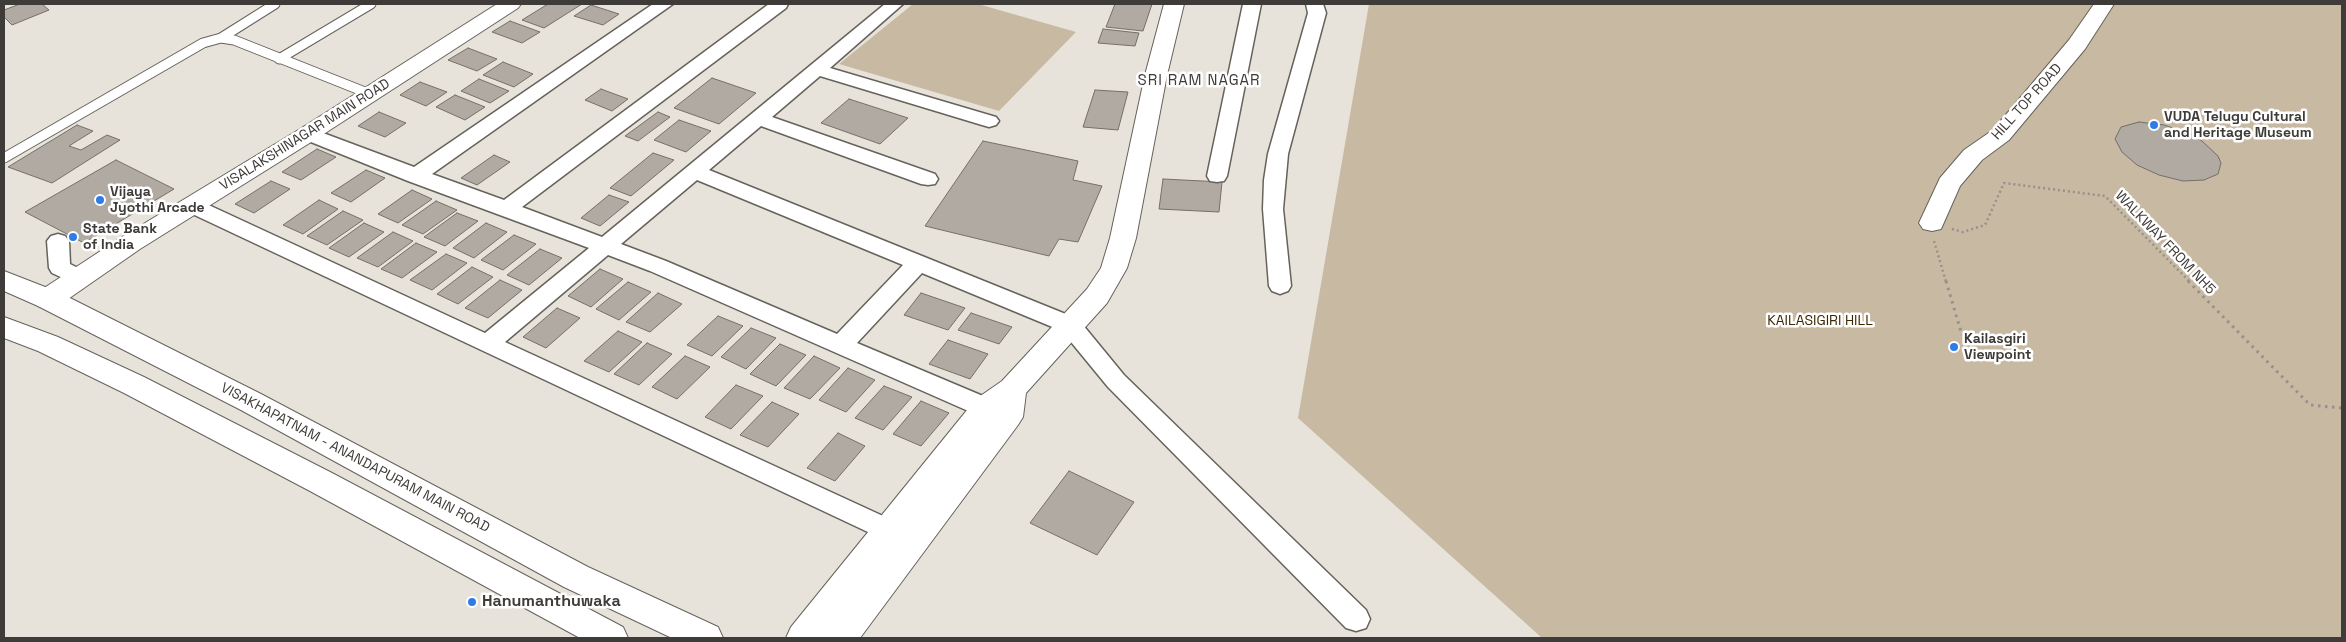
<!DOCTYPE html>
<html>
<head>
<meta charset="utf-8">
<style>
	body { margin:0 }
	#map { position:relative; width:2346px; height:642px; overflow:hidden; background:#e8e3da; font-family:"Space Grotesk",sans-serif }
	canvas { display:block }
	.frame { position:absolute; inset:0; border:5px solid #3e3b38; pointer-events:none }
</style>
</head>
<body>
<div id="map">
<canvas width="2346" height="642"></canvas>
<div class="frame"></div>
</div>
<script>
const g = document.querySelector('canvas').getContext('2d');
g.lineJoin = 'round';
function fillPath(path, color) { g.fillStyle = color; g.fill(path, 'evenodd'); }
const toPath = rows => new Path2D(rows.map(r => 'M' + r).join(''));
function stroke(path, color, width, dash) { g.strokeStyle = color; g.lineWidth = width; g.lineCap = dash ? 'butt' : 'round'; g.setLineDash(dash || []); g.stroke(path); }
function label(font, color, halo, rows, align = 'center') {
  g.font = font + ' "Space Grotesk",sans-serif'; g.lineWidth = 5; g.setLineDash([]); g.textBaseline = 'middle'; g.strokeStyle = halo; g.fillStyle = color; for (const [text, x, y, turn = 0] of rows) {
    g.save(); g.translate(x, y); g.rotate((+turn || 0) * Math.PI / 180); g.textAlign = isNaN(turn) ? turn : align; if (halo) g.strokeText(text, 0, 0); g.fillText(text, 0, 0); g.restore();
  }
}
const green = toPath([
	[913,4,978,4,1076,32,999,111,839,64],
	[1369,4,2342,4,2342,638,1542,638,1298,418]
]);
const building = toPath([
	[20,4,42,4,49,10,12,25,4,17,4,10,20,4],
	[548,4,582,4,544,28,522,20,548,4],
	[1115,4,1152,4,1143,31,1106,27,1115,4],
	[591,5,619,14,603,25,574,16,591,5],
	[510,21,540,32,522,43,492,32,510,21],
	[1103,29,1139,33,1135,46,1098,43,1103,29],
	[468,48,497,59,477,71,448,60,468,48],
	[503,62,533,74,514,87,483,75,503,62],
	[712,78,756,93,719,124,674,108,712,78],
	[479,79,509,91,490,103,461,91,479,79],
	[420,82,447,92,426,106,400,95,420,82],
	[601,89,628,99,612,111,585,100,601,89],
	[1095,90,1128,92,1118,130,1083,127,1095,90],
	[455,95,485,107,465,120,436,107,455,95],
	[849,99,908,118,880,144,821,123,849,99],
	[379,112,406,123,385,137,358,126,379,112],
	[658,112,670,117,638,141,625,136,658,112],
	[679,120,711,131,686,152,654,140,679,120],
	[2139,122,2164,125,2191,134,2202,141,2218,156,2221,163,2218,174,2204,180,2183,181,2159,175,2137,165,2122,152,2115,139,2121,127,2139,122],
	[77,125,93,131,69,146,81,150,107,135,120,140,52,183,8,167,77,125],
	[983,141,1078,161,1073,180,1102,186,1078,242,1059,239,1049,256,925,226,983,141],
	[317,149,336,157,301,180,282,172,317,149],
	[653,153,674,160,631,196,610,188,653,153],
	[494,155,510,162,477,185,461,178,494,155],
	[116,160,174,189,84,243,25,212,116,160],
	[366,170,385,178,351,202,331,193,366,170],
	[1163,179,1222,182,1219,212,1159,209,1163,179],
	[271,181,290,189,254,213,235,204,271,181],
	[412,190,432,199,398,223,378,214,412,190],
	[609,195,629,202,600,226,581,218,609,195],
	[319,200,338,209,303,234,283,225,319,200],
	[436,201,457,210,423,234,402,225,436,201],
	[343,211,363,220,327,245,307,236,343,211],
	[457,213,478,221,445,246,424,237,457,213],
	[364,223,384,232,349,257,329,248,364,223],
	[486,223,507,232,474,258,453,248,486,223],
	[393,232,413,241,378,267,357,258,393,232],
	[514,235,536,244,503,270,481,260,514,235],
	[416,243,437,252,402,278,381,269,416,243],
	[540,249,562,258,529,285,507,275,540,249],
	[446,254,467,263,432,290,410,280,446,254],
	[472,267,493,277,458,304,437,294,472,267],
	[600,269,623,279,591,307,568,296,600,269],
	[500,280,522,290,488,318,465,308,500,280],
	[628,282,651,292,619,320,596,309,628,282],
	[658,293,682,304,650,332,626,322,658,293],
	[921,293,965,308,948,330,904,315,921,293],
	[557,308,580,318,546,348,523,337,557,308],
	[971,313,1012,327,999,344,958,330,971,313],
	[718,316,743,326,712,356,687,345,718,316],
	[751,328,776,338,746,369,721,357,751,328],
	[618,331,642,342,609,372,584,361,618,331],
	[948,340,988,354,970,379,929,364,948,340],
	[647,343,672,354,639,385,614,374,647,343],
	[780,344,806,355,776,386,750,374,780,344],
	[685,356,710,367,677,399,652,387,685,356],
	[814,356,840,368,810,399,784,388,814,356],
	[848,368,875,380,846,412,819,400,848,368],
	[736,385,763,396,731,429,705,417,736,385],
	[884,386,912,397,883,430,855,418,884,386],
	[921,401,949,413,921,446,893,434,921,401],
	[772,402,799,414,768,447,740,435,772,402],
	[838,433,865,446,835,481,807,468,838,433],
	[1069,471,1134,502,1097,555,1030,523,1069,471]
]);
const pathFar1 = toPath([
	[1952,229,1963,232,1985,225,2004,183,2105,196,2190,282],
	[1934,241,1946,282]
]);
const path = toPath([
	[1946,281,1962,335],
	[2188,281,2310,405,2342,408]
]);
const lane = toPath([
	[221,38,275,4],
	[279,59,371,4],
	[4,158,203,43,221,38,234,40,370,94]
]);
const street = toPath([
	[653,4,673,4,432,174,504,200,769,4,788,4,786,8,522,207,602,237,885,4,903,4,830,68,996,117,999,121,996,125,989,127,982,125,820,76,772,117,935,174,938,179,935,184,928,185,921,184,761,126,709,170,1078,319,1124,375,1366,610,1370,619,1366,628,1356,631,1346,628,1108,387,1062,331,922,273,857,343,1009,407,1012,414,1009,421,1000,423,991,421,650,271,608,255,505,342,896,522,900,530,896,538,887,541,186,211,183,206,186,201,193,199,200,201,485,333,589,248,408,181,301,138,298,134,301,130,308,128,315,130,414,167,653,4],
	[697,180,903,265,837,334,666,261,621,244,697,180],
	[1243,4,1261,4,1227,176,1224,181,1217,182,1210,181,1207,176,1243,4],
	[1306,4,1323,4,1326,13,1288,154,1283,209,1291,286,1288,291,1280,294,1272,291,1269,286,1263,209,1264,180,1268,154,1308,13,1306,4],
	[58,234,65,236,69,241,70,264,88,273,91,278,88,283,80,286,52,273,49,268,47,241,51,236,58,234]
]);
const secondary = toPath([
	[497,4,521,4,518,8,316,139,140,249,58,306,48,309,38,306,34,299,38,292,122,237,300,129,497,4],
	[1164,4,1184,4,1167,75,1136,238,1127,268,1107,303,1026,393,1023,417,1018,425,860,638,786,638,791,627,976,399,1002,381,1087,289,1101,268,1110,238,1145,75,1164,4],
	[2094,4,2114,4,2085,49,2009,140,1982,160,1960,186,1941,229,1932,231,1923,229,1919,223,1940,178,1964,150,1993,130,2069,40,2094,4]
]);
const primary = toPath([
	[4,271,58,292,261,394,588,567,718,627,723,638,672,638,564,587,241,410,38,306,4,291,4,271],
	[4,317,58,337,144,377,332,473,623,627,628,638,580,638,310,491,124,393,38,351,4,338,4,317]
]);
const markers = [
	[2154,125,5,"#2d7ce7"],
	[100,200,5,"#2d7ce7"],
	[73,237,5,"#2d7ce7"],
	[1954,347,5,"#2d7ce7"],
	[472,602,5,"#2d7ce7"]
];
const streetNames = [
	["HILL TOP ROAD",2027,102,-48],
	["VISALAKSHINAGAR MAIN ROAD",305,135,-32],
	["WALKWAY FROM NH5",2165,243,46],
	["VISAKHAPATNAM - ANANDAPURAM MAIN ROAD",355,458,28]
];
const poiNames = [
	["VUDA Telugu Cultural",2164,117],
	["and Heritage Museum",2164,133],
	["Vijaya",110,192],
	["Jyothi Arcade",110,208],
	["State Bank",83,229],
	["of India",83,245],
	["Kailasgiri",1964,339],
	["Viewpoint",1964,355]
];
const parkNames = [
	["KAILASIGIRI HILL",1820,321]
];
const neighbourhoodNames = [
	["SRI RAM NAGAR",1199,81]
];
const nearPoinames = [
	["Hanumanthuwaka",482,602]
];
fillPath(green, '#c8b9a2');
fillPath(building, '#b0aaa3');
stroke(building, '#746f67', 1);
stroke(lane, '#66625b', 11);
stroke(street, '#66625b', 3);
stroke(secondary, '#66625b', 2);
stroke(primary, '#66625b', 2);
stroke(pathFar1, '#95918b', 2.5, [2, 3]);
stroke(path, '#95918b', 3, [2.5, 4.5]);
stroke(lane, '#fff', 9);
fillPath(street, '#fff');
fillPath(secondary, '#fff');
fillPath(primary, '#fff');
for (const [x, y, r, color] of markers) { const dot = new Path2D(); dot.arc(x, y, r, 0, 2 * Math.PI); g.fillStyle = color; g.fill(dot); stroke(dot, '#fff', 2); }
label('14px', '#3e3b38', '#fff', streetNames);
label('bold 14px', '#3e3b38', '#fff', poiNames, 'left');
label('14px', '#3c2701', '#fff', parkNames);
g.letterSpacing = '1px';
label('15px', '#3e3b38', '#fff', neighbourhoodNames);
g.letterSpacing = '0px';
label('bold 16px', '#3e3b38', '#fff', nearPoinames, 'left');
</script>
</body>
</html>
